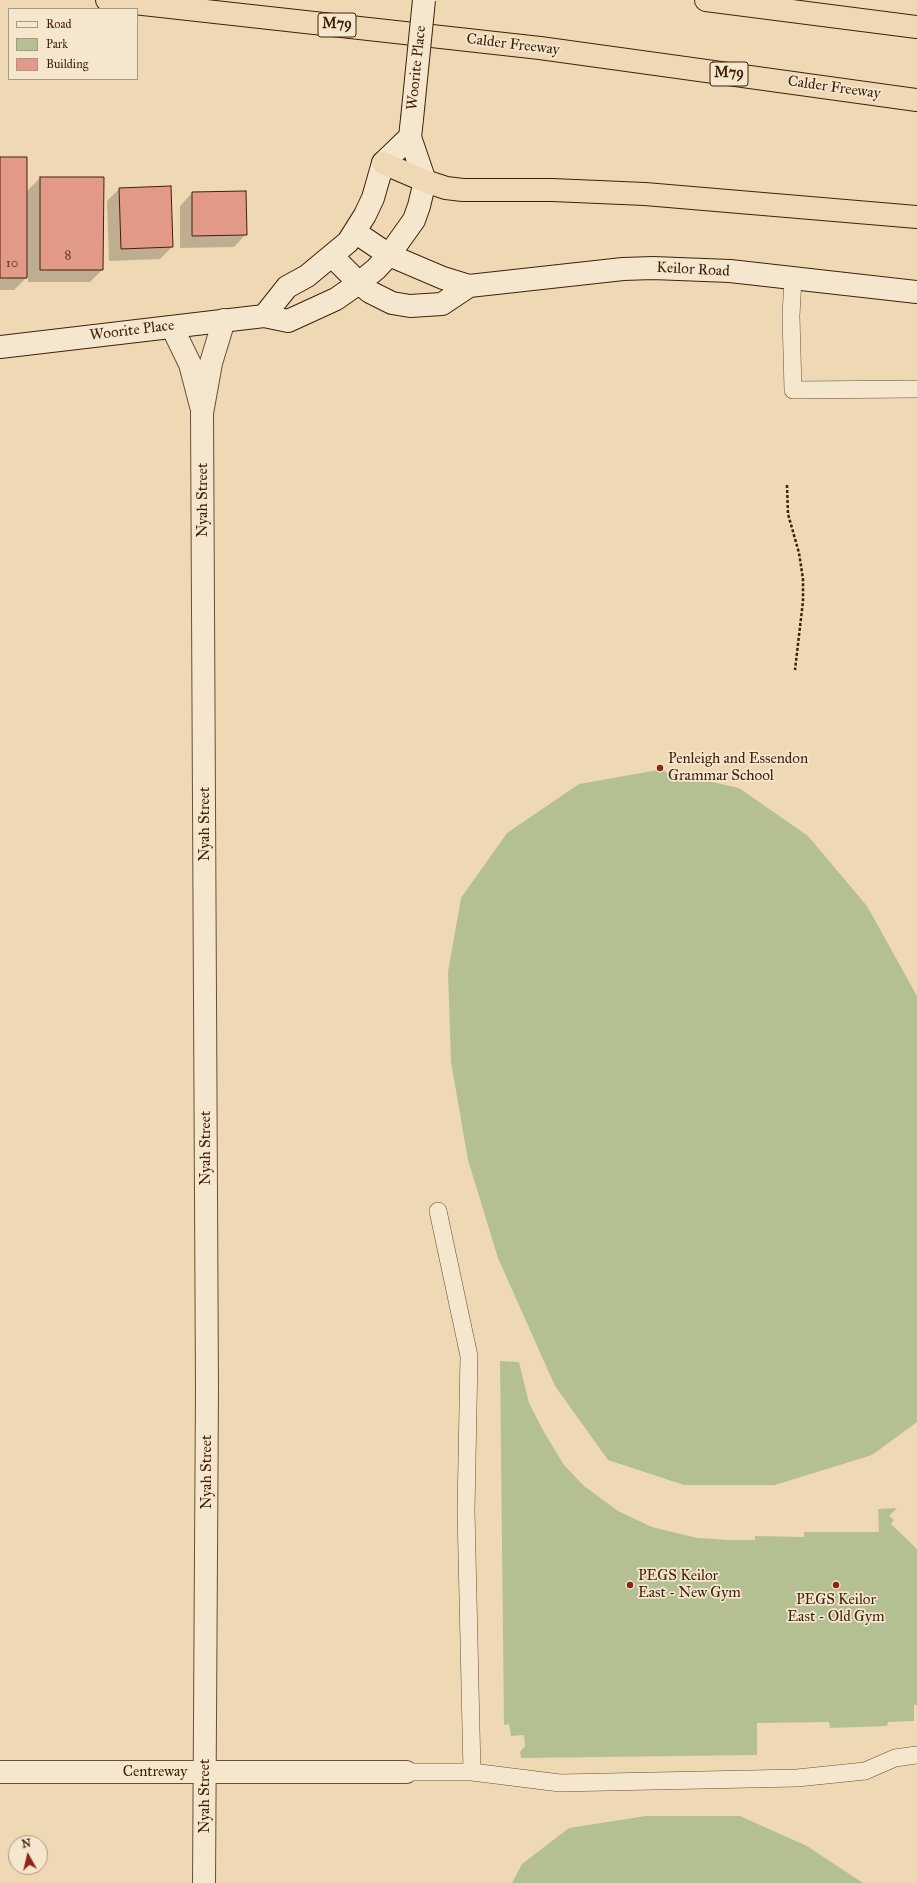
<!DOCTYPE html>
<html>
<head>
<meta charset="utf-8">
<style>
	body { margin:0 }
	#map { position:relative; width:917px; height:1883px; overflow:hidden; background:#efd9b4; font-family:"IM FELL Great Primer",serif }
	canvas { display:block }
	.legend { position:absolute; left:8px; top:8px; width:130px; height:72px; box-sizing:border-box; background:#f5e6ce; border:1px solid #ad9780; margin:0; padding:5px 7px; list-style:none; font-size:12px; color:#40200a }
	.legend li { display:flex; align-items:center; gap:8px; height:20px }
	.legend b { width:20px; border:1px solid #ad9780 }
	.north { position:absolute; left:8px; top:1835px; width:40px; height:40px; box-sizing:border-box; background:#f5e6ce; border:1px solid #ad9780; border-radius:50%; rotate:352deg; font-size:11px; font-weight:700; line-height:16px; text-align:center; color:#40200a }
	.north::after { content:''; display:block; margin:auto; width:14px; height:18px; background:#8f2418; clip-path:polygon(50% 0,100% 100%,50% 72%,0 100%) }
</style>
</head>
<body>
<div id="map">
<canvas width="917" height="1883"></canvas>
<ul class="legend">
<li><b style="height:5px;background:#f5e6ce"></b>Road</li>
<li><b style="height:11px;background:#b4c091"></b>Park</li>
<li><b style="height:11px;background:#e29987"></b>Building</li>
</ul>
<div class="north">N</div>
</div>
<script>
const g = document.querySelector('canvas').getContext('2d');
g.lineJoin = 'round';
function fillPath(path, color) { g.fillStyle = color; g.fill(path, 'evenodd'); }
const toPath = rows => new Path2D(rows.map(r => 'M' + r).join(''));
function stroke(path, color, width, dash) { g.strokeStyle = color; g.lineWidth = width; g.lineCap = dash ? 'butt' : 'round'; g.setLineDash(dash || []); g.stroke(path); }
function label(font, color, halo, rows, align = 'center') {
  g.font = font + ' "IM FELL Great Primer",serif'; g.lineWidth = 3.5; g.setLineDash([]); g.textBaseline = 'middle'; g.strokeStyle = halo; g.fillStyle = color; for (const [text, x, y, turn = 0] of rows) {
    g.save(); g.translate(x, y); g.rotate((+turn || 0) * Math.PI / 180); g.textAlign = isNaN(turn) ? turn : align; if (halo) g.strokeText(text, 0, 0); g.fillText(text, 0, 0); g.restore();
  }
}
const green = toPath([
	[658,770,739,788,808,836,867,906,917,996,917,1422,872,1455,775,1485,684,1485,608,1460,555,1386,498,1258,468,1160,451,1062,448,972,461,898,507,833,579,784],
	[500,1361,519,1362,529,1403,544,1432,564,1465,584,1486,618,1511,652,1527,697,1538,730,1540,755,1540,755,1536,804,1537,804,1532,879,1532,878,1509,897,1508,889,1516,894,1520,891,1524,917,1549,917,1705,914,1705,914,1721,888,1722,887,1726,830,1728,829,1722,757,1723,757,1755,521,1758,520,1752,525,1746,524,1735,511,1736,509,1724,504,1725],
	[646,1816,740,1816,807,1846,863,1883,512,1883,522,1864,569,1828]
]);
const shadow = toPath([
	[0,158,26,192,40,178,102,270,90,282,28,282,28,276,14,290,0,290],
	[170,187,172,247,160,259,109,261,107,201,119,189],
	[192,193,246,234,234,247,180,248,180,206]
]);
const building = toPath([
	[0,157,27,157,27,278,0,278,0,157],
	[40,177,104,177,103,270,40,270,40,177],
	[171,186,173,247,121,249,119,188,171,186],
	[246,191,247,235,192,236,192,192,246,191]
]);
const path = toPath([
	[787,485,788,514,799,553,803,579,803,601,795,670]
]);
const lane = toPath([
	[793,278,791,316,793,390,917,389],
	[438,1211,469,1356,466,1511,472,1772],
	[406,1772,472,1772,560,1783,797,1778,865,1771,895,1758,917,1755]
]);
const street = toPath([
	[172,327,190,364,201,406],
	[0,1772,406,1772],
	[204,1883,207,1389,202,413,211,363,224,320]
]);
const secondary = toPath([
	[355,232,389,255,443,278,469,286,623,269,653,268,730,271,917,292],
	[332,256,359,283,370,292,392,303,410,306,442,304,469,286],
	[264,316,287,287,307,276,348,242,365,215,373,198,383,163,410,137],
	[0,347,264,316,288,321,336,299,359,283,376,269,389,255,414,220,419,206,425,181,410,137,412,119]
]);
const highway = toPath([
	[107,0,540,48,917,100],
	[706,0,917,27],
	[383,163,425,181,446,188,463,190,552,190,645,194,917,217]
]);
const secondaryBridge = toPath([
	[412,119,424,0]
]);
const markers = [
	[660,768,4,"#8f2418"],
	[630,1585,4,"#8f2418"],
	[836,1585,4,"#8f2418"]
];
const numberNames = [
	["8",68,256],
	["10",12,264]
];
const shields = [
	[337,25,38],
	[729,74,38]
];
const shieldNames = [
	["M79",337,25],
	["M79",729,74]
];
const streetNames = [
	["Calder Freeway",513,45,7],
	["Woorite Place",417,68,-84],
	["Calder Freeway",834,88,8],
	["Keilor Road",693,270,3],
	["Woorite Place",132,331,-7],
	["Nyah Street",203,500,-90],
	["Nyah Street",205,824,-90],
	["Nyah Street",206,1148,-90],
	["Nyah Street",207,1472,-90],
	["Centreway",155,1772],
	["Nyah Street",205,1796,-90]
];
const poiNames = [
	["Penleigh and Essendon",668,759],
	["Grammar School",668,776],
	["PEGS Keilor",638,1576],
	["East - New Gym",638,1593],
	["PEGS Keilor",836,1600,"center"],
	["East - Old Gym",836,1617,"center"]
];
fillPath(green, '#b4c091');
fillPath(shadow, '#0003');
fillPath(building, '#e29987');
stroke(building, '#40200a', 1);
stroke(lane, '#6c4e34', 18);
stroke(street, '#6c4e34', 24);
stroke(secondary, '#40200a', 24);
stroke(highway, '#40200a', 24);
stroke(path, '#40200a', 2.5, [3, 2]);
stroke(lane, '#f5e6ce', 17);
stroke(street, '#f5e6ce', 22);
stroke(secondary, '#f5e6ce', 22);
stroke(highway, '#efd9b4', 22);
stroke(secondaryBridge, '#40200a', 24, []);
stroke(secondaryBridge, '#f5e6ce', 22);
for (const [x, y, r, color] of markers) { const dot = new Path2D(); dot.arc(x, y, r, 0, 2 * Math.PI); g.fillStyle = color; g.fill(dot); stroke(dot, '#f5e6ce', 1.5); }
label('13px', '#683e29', null, numberNames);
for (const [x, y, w] of shields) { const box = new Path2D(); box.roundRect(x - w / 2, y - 12, w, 24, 3); g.fillStyle = '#f5e6ce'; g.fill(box); stroke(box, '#40200a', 1); }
label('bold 14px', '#40200a', null, shieldNames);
label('15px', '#40200a', '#f5e6ce', streetNames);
label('15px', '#40200a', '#f5e6ce', poiNames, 'left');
</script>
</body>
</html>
